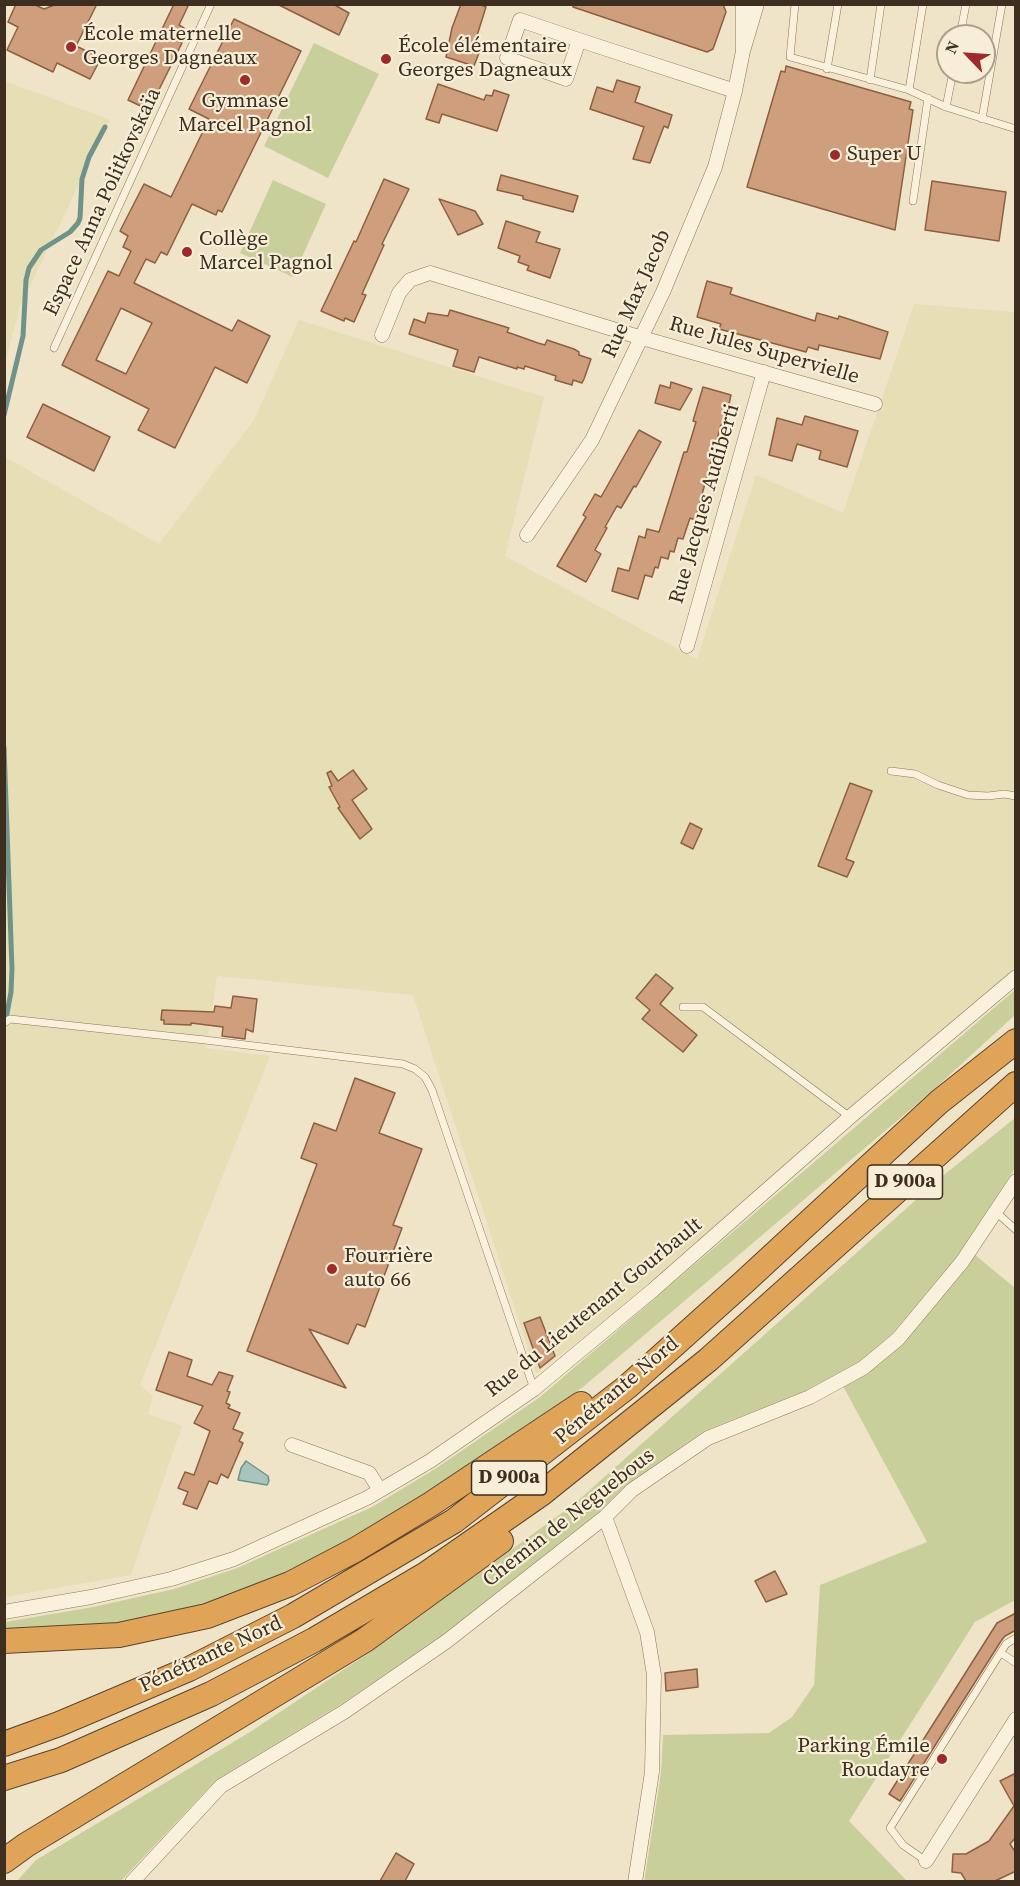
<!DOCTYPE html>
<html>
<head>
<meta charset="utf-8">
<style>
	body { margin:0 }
	#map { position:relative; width:1020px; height:1886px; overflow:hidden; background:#f0e4c8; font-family:"Source Serif 4",serif }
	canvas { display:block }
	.frame { position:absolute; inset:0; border:6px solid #3d2e20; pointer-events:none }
	.north { position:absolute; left:936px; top:24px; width:60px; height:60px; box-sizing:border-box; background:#f7eed8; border:2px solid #ada18e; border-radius:50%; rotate:295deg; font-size:16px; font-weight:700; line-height:24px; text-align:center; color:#3d2e20 }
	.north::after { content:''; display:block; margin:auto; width:21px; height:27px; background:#9e2a2b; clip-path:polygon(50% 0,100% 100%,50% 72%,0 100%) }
</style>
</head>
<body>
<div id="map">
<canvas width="1020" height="1886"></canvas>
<div class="frame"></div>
<div class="north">N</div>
</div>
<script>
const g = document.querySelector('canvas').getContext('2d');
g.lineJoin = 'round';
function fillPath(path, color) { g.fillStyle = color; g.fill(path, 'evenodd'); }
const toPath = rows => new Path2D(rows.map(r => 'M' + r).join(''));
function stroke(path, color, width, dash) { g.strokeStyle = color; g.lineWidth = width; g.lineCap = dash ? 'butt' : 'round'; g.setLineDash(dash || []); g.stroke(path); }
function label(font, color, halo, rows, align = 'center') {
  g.font = font + ' "Source Serif 4",serif'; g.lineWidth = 4.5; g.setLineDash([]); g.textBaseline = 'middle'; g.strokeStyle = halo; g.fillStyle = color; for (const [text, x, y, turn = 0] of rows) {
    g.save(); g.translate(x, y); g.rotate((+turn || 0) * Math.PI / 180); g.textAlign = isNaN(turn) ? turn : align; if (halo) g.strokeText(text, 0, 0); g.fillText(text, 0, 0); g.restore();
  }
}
const farmland = toPath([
	[5,81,110,120,20,307,5,362],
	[914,304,1015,312,1015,968,611,1315,536,1374,413,995,217,976,206,1048,270,1056,140,1385,153,1396,148,1414,182,1426,131,1575,5,1597,5,457,159,544,254,420,299,320,544,397,505,556,697,659,756,475,843,513]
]);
const green = toPath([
	[314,43,379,74,328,178,264,146],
	[273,180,326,204,293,277,240,253],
	[1015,990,1015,1015,931,1092,583,1387,424,1494,349,1539,285,1572,204,1604,117,1623,5,1630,5,1622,93,1607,174,1589,237,1568,372,1507,435,1469,540,1397],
	[1015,1118,1015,1168,956,1258,892,1334,859,1362,807,1390,704,1431,627,1485,600,1511,443,1635,340,1705,216,1780,121,1881,16,1882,36,1860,250,1732,379,1646,574,1504,945,1174],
	[974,1254,1015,1288,1015,1600,975,1622,849,1821,907,1881,644,1882,661,1773,663,1735,769,1733,792,1717,814,1685,820,1585,927,1542,843,1386]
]);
const water = toPath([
	[246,1461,268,1476,269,1481,267,1485,238,1480,241,1468,246,1461]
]);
const stream = toPath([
	[4,415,23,336,26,280,29,268,41,250,70,232,78,223,80,218,82,179,89,157,105,127],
	[4,747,12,969,11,992,5,1024]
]);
const building = toPath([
	[16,4,33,4,44,9,57,4,97,4,76,46,101,58,90,79,57,63,53,72,7,50,18,27,8,22,16,4],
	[174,4,189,4,179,25,184,28,178,41,182,43,149,110,128,100,174,4],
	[277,4,333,4,349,13,339,35,277,4],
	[461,4,479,4,486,7,475,42,482,45,474,66,446,57,452,28,461,4],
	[573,4,723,4,726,12,713,49,707,52,573,7,573,4],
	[234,19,301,51,222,212,218,210,216,215,192,204,167,255,161,252,155,263,146,259,134,283,232,331,238,320,270,336,247,383,215,367,175,448,138,430,149,409,62,365,108,271,119,276,131,251,123,247,128,236,120,231,144,184,171,197,209,119,189,109,234,19],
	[121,308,152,323,126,374,96,360,121,308],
	[786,66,911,102,909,109,913,110,895,230,747,187,781,71,785,72,786,66],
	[617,80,640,87,635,102,672,115,668,128,664,126,650,163,633,159,644,127,590,109,597,87,613,92,617,80],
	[438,84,484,100,486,95,492,96,494,90,509,95,497,131,442,114,439,123,426,119,438,84],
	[501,175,578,196,573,212,523,199,523,196,497,190,501,175],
	[384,179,409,189,382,244,384,245,362,294,366,295,354,322,345,318,344,321,321,311,354,241,356,242,384,179],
	[932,181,1006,192,999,241,925,230,932,181],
	[439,199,475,211,483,224,458,235,439,199],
	[506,221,540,232,536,242,560,249,550,278,527,270,529,266,518,262,520,256,498,248,506,221],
	[707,281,732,288,730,294,815,321,817,313,838,319,839,316,888,332,880,359,819,345,818,350,808,347,806,352,719,329,721,324,697,317,707,281],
	[450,310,509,328,507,332,538,343,545,345,547,340,574,349,579,352,579,355,591,359,584,379,582,383,573,380,572,385,555,380,556,376,525,366,524,369,517,367,517,369,479,357,474,372,453,366,458,350,409,334,414,319,425,323,428,313,448,316,450,310],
	[671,382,692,389,680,410,655,403,660,385,670,388,671,382],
	[703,387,731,395,729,404,732,405,725,427,721,425,695,520,690,518,683,539,678,538,674,552,670,551,668,559,661,557,658,568,655,567,652,577,645,575,638,599,612,591,618,568,629,571,639,536,645,538,647,529,659,532,684,452,687,452,696,422,693,421,703,387],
	[43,404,110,437,94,471,27,437,43,404],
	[805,416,858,431,847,467,819,459,821,451,797,444,792,461,769,455,777,418,802,425,805,416],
	[639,430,661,442,636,487,634,486,621,508,617,506,605,527,607,528,595,550,601,554,586,582,557,566,586,517,583,515,595,494,601,497,639,430],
	[353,770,367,789,352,800,372,829,360,839,338,808,340,807,329,787,332,786,327,773,331,771,338,781,353,770],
	[850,783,872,791,846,859,854,862,847,877,818,866,850,783],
	[690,823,702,829,693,849,681,843,690,823],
	[656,974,673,988,660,1004,697,1035,683,1052,642,1019,650,1010,636,998,656,974],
	[233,996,257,999,253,1032,246,1029,245,1039,222,1036,223,1027,191,1023,191,1025,164,1024,164,1020,161,1020,162,1010,214,1012,215,1006,231,1008,233,996],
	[355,1078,395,1093,379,1133,422,1149,393,1225,402,1228,365,1327,357,1324,348,1344,309,1329,346,1388,247,1351,317,1164,301,1158,314,1123,336,1131,355,1078],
	[540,1317,555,1356,540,1368,524,1323,540,1317],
	[169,1352,192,1360,187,1376,212,1385,219,1372,233,1376,227,1391,230,1392,226,1403,230,1405,228,1408,240,1413,233,1429,243,1433,239,1441,243,1443,228,1478,221,1474,217,1484,209,1481,197,1509,183,1504,188,1492,178,1488,185,1472,194,1475,210,1431,194,1423,203,1406,156,1390,169,1352],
	[775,1571,787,1594,766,1602,755,1581,775,1571],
	[1016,1613,1016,1630,1005,1636,1001,1641,900,1801,889,1794,997,1623,1016,1613],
	[697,1669,698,1687,666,1691,665,1673,697,1669],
	[1016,1773,1016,1837,1010,1844,1016,1853,1016,1871,995,1881,966,1881,961,1873,952,1872,953,1854,966,1854,989,1841,1014,1806,1000,1781,1016,1773],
	[396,1853,414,1864,405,1881,380,1881,396,1853]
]);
const lane = toPath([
	[795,4,790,57,909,90,946,107,1016,129],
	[960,36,966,4],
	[827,69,838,4],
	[870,80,881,4],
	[909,90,923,4],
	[946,107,953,72],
	[982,119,1002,4],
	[913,201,928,98],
	[54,348,211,4],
	[891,771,915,774,938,785,968,795,988,796,1004,794,1016,796],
	[683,1007,703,1007,850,1117],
	[4,1023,10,1019,205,1040,403,1064,415,1069,425,1077,432,1090,534,1389],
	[995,1211,1016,1230],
	[1001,1653,1016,1663],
	[926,1861,903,1845,890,1828,1006,1644,1016,1638]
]);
const street = toPath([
	[743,4,743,51,757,4],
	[579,40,566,79,507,58,520,20,579,40,735,91],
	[382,335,399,293,410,280,430,273,642,338,875,404],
	[527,535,592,440,663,292,715,167,735,91,743,51],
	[687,646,764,372],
	[292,1445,369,1473,380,1490],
	[605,1517,647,1632,654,1675,652,1772,635,1882],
	[4,1612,91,1597,171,1579,234,1559,367,1498,430,1461,534,1389,653,1290,850,1117,1016,977],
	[926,1861,1016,1719],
	[132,1882,221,1786,344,1712,447,1641,605,1517,632,1490,708,1438,810,1397,863,1368,898,1339,962,1262,1016,1181]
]);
const highway = toPath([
	[4,1641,119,1635,207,1616,290,1584,355,1550,431,1504,581,1404],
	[4,1744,59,1724,189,1669,293,1616,454,1521,627,1387,743,1283,939,1102,1016,1041],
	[4,1778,61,1760,211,1694,314,1640,426,1574,541,1494,708,1360,1016,1084],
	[4,1861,26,1845,365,1640,501,1541]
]);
const markers = [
	[71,47,6,"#9e2a2b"],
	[386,59,6,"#9e2a2b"],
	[245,80,6,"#9e2a2b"],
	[835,155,6,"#9e2a2b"],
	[187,252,6,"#9e2a2b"],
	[332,1269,6,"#9e2a2b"],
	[942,1759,6,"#9e2a2b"]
];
const shields = [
	[905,1182,75],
	[509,1478,75]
];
const shieldNames = [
	["D 900a",905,1182],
	["D 900a",509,1478]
];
const poiNames = [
	["École maternelle",83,35],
	["Georges Dagneaux",83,59],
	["École élémentaire",398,47],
	["Georges Dagneaux",398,71],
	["Gymnase",245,102,"center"],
	["Marcel Pagnol",245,126,"center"],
	["Super U",847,155],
	["Collège",199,240],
	["Marcel Pagnol",199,264],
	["Fourrière",344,1257],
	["auto 66",344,1281],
	["Parking Émile",930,1747,"right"],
	["Roudayre",930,1771,"right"]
];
const streetNames = [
	["Espace Anna Politkovskaïa",103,202,-65],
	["Rue Max Jacob",637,294,-66],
	["Rue Jules Supervielle",764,351,16],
	["Rue Jacques Audiberti",705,504,-74],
	["Rue du Lieutenant Gourbault",594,1308,-39],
	["Pénétrante Nord",617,1391,-40],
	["Chemin de Neguebous",569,1518,-38],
	["Pénétrante Nord",211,1655,-25]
];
fillPath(farmland, '#e6deb5');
fillPath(green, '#c9cf9b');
fillPath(water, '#a9c4bc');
stroke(water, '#6f938a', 1.5);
stroke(stream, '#6f938a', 5);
fillPath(building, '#cf9f7d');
stroke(building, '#8d5f41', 1.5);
stroke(lane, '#8d765c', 8);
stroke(street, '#8d765c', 15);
stroke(highway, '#5b4430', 26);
stroke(lane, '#faf1dc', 7);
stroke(street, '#faf1dc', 14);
stroke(highway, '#e0a458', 24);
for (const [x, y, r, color] of markers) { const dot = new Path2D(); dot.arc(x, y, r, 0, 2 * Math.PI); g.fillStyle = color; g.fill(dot); stroke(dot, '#f7eed8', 2); }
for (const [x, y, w] of shields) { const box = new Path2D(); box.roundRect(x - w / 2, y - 17, w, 34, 4.5); g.fillStyle = '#f7eed8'; g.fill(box); stroke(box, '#3d2e20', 1.5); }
label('bold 20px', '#3d2e20', null, shieldNames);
label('21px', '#3d2e20', '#f7eed8', poiNames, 'left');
label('21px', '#3d2e20', '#f7eed8', streetNames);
</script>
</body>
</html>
